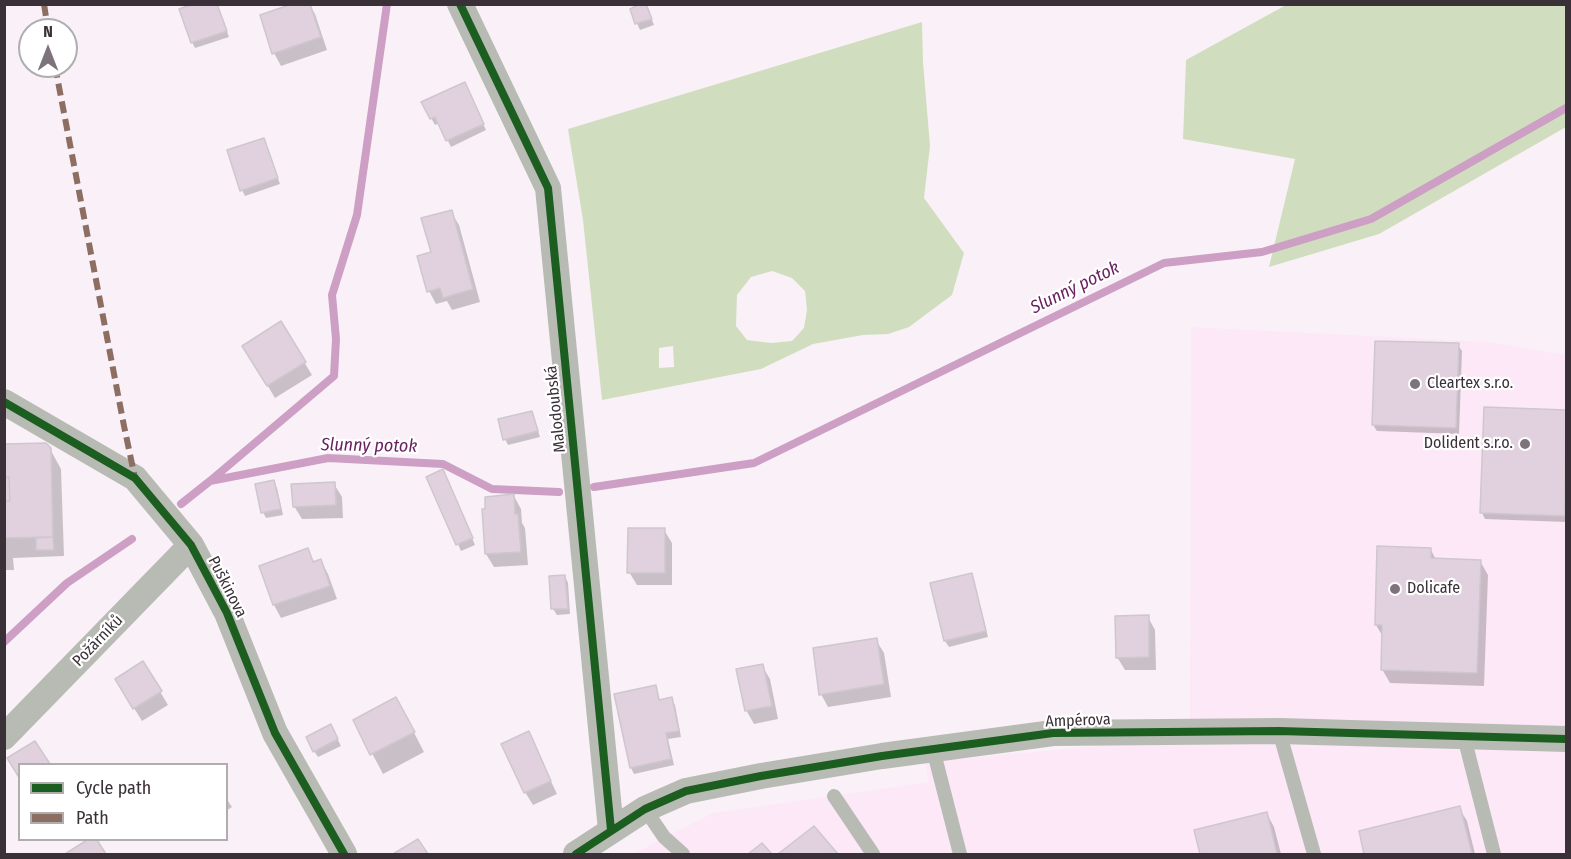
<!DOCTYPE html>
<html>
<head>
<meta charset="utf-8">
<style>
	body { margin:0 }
	#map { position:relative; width:1571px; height:859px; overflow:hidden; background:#faf1f8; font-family:"Fira Sans Condensed",sans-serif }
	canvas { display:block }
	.frame { position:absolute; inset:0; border:6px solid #3a3138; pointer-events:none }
	.legend { position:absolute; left:18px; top:763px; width:210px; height:78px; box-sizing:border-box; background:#fff; border:2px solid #b0adaf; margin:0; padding:8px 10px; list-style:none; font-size:18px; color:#3a3138 }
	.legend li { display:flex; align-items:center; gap:12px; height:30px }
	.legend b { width:30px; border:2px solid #b0adaf }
	.north { position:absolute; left:18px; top:18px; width:60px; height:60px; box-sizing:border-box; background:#fff; border:2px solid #b0adaf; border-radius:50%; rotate:0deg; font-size:16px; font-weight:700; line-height:24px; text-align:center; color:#3a3138 }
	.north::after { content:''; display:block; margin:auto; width:21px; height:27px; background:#7d747b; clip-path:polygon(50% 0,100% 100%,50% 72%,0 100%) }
</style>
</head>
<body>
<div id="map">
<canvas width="1571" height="859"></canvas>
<div class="frame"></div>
<ul class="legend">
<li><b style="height:8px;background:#1b5e20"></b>Cycle path</li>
<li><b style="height:8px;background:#8d6e63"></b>Path</li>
</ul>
<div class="north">N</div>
</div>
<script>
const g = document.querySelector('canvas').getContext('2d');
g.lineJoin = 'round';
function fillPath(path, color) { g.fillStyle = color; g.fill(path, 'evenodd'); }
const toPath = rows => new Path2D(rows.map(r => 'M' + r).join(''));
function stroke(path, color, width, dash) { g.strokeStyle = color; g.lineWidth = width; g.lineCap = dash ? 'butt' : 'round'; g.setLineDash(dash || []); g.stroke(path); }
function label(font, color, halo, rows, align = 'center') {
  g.font = font + ' "Fira Sans Condensed",sans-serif'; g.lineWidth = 4.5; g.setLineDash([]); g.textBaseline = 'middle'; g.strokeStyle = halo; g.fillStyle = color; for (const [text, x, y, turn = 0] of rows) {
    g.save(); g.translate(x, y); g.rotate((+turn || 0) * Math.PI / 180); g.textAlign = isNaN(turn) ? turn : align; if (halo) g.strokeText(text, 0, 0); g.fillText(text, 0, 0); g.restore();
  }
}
const built = toPath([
	[1191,327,1489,342,1566,355,1566,729,1190,723],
	[1301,737,1536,752,1566,751,1566,854,633,854,713,813,929,782,925,762,1120,744]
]);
const green = toPath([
	[1286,5,1566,5,1566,127,1379,234,1269,267,1295,159,1183,139,1186,60],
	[922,22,923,62,930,146,924,198,964,253,952,295,909,327,888,334,863,335,813,344,761,369,602,400,583,220,568,129],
	[772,271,792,278,805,291,807,310,804,328,792,341,771,343,747,340,736,326,737,295,751,277],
	[673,346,674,367,659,368,659,348]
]);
const shadow = toPath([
	[198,4,217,4,229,37,195,48,192,42],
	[309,4,315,14,327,50,281,66,274,53],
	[631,10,648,10,654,25,640,30],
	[467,90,486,130,451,147,439,123,435,125,423,103],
	[266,146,280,184,245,196,242,190],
	[451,212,459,225,480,302,452,310,447,301,436,304,429,291,433,253],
	[281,324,312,375,275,398,244,346],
	[1458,345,1462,351,1459,434,1377,431,1373,425],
	[1485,409,1566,412,1566,522,1485,519,1482,513],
	[534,419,540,437,508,445,505,439],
	[4,446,50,449,61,469,64,556,13,558,14,570,4,570],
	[428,477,446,477,475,545,461,551],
	[273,482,277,488,283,515,266,518,263,512],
	[334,484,342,497,343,518,302,519,294,506],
	[514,496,521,509,522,523,525,528,528,565,494,567,486,554],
	[664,530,672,543,672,585,637,585,629,572],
	[307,550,315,563,321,561,328,574,337,599,281,618,274,605],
	[1431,550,1436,560,1480,561,1488,575,1484,686,1390,683,1382,669,1383,637,1376,625],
	[971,575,974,581,988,637,949,647,945,641,932,584],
	[565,576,568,583,570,614,557,615,553,609],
	[1148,617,1155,630,1156,670,1125,670,1117,657],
	[876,640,884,653,891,697,828,707,821,694],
	[143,663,168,705,142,721,124,692],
	[762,666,770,679,778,719,754,724,746,710],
	[655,687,660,701,671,699,675,705,681,737,668,739,674,765,634,774,631,768],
	[407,719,424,752,383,774,355,721],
	[334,732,341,746,318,757,314,751],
	[528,733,557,794,533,805,525,792],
	[226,798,232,807,226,811],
	[1459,808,1467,821,1475,854,1366,854,1360,832],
	[1267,814,1274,827,1281,854,1201,854,1195,831],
	[813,828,836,854,780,854],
	[90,840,95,840,105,854,67,854]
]);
const stream = toPath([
	[210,481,334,376,336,339,332,295,357,215,387,4],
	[594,487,754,463,1164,263,1262,252,1371,219,1566,108],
	[181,504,210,481,328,458,443,464,492,489,559,492],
	[4,642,67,583,132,539]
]);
const building = toPath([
	[193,4,217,4,227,31,191,43,179,9,193,4],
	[292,4,310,4,321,37,272,54,260,15,292,4],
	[640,4,646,4,652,19,635,24,630,9,640,4],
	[465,82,484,124,446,141,435,117,430,119,421,102,465,82],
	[264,138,278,178,240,191,227,150,264,138],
	[452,210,473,289,443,298,440,288,427,292,417,256,431,252,421,218,452,210],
	[281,321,306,362,267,386,242,346,281,321],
	[1375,341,1459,343,1456,428,1372,425,1375,341],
	[1484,407,1566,410,1565,516,1480,513,1484,407],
	[532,411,538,431,503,440,498,419,532,411],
	[46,443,51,448,53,537,4,538,4,501,10,501,9,477,4,477,4,444,46,443],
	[443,469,473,538,456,545,426,477,443,469],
	[4,477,9,477,10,501,4,501,4,477],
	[274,480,281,509,261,513,255,484,274,480],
	[335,482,336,505,293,507,291,484,335,482],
	[514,494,515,514,518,514,521,552,485,554,482,509,485,509,485,497,514,494],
	[628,528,665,528,665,573,627,573,628,528],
	[53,537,54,550,36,550,36,538,53,537],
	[1377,546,1431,548,1431,558,1481,560,1477,673,1381,670,1382,625,1375,625,1377,546],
	[308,548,313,562,321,559,330,586,273,605,259,566,308,548],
	[972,573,986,631,944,641,930,583,972,573],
	[565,575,568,609,551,609,549,576,565,575],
	[1149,615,1149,657,1116,658,1115,616,1149,615],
	[877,638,884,684,819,695,813,648,877,638],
	[143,661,162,691,133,709,115,679,143,661],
	[763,664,772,706,745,711,736,669,763,664],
	[656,685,659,700,672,697,679,731,666,733,671,759,630,768,614,694,656,685],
	[396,697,415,732,370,755,353,720,396,697],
	[331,724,338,739,313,752,306,737,331,724],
	[529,731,551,781,524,793,501,744,529,731],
	[35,741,50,764,20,764,20,779,7,758,35,741],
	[1460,806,1472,854,1364,854,1359,831,1460,806],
	[1267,812,1277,854,1200,854,1194,830,1267,812],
	[814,826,838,854,778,854,814,826],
	[418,839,428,854,393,854,418,839],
	[87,840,97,840,106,854,65,854,87,840],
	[762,843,772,854,748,854,762,843]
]);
const lane = toPath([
	[1279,731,1314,854],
	[1464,737,1494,854],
	[933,749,960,854],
	[834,796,873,854],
	[645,809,664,837,683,854]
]);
const street = toPath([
	[460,4,548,188,611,830],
	[4,402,135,478,191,545,227,613,275,733,344,854],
	[4,737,191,545],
	[576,854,645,809,686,791,761,776,882,756,1053,733,1279,731,1566,739]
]);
const quiet = toPath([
	[44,4,48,30],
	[55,66,124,426,135,478]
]);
const cycleway = toPath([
	[460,4,548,188,611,830],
	[4,402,135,478,191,545,227,613,275,733,344,854],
	[576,854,645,809,686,791,761,776,882,756,1053,733,1279,731,1566,739]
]);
const markers = [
	[1415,384,6,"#7d747b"],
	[1525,444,6,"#7d747b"],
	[1395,589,6,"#7d747b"]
];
const poiNames = [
	["Cleartex s.r.o.",1427,384],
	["Dolident s.r.o.",1513,444,"right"],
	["Dolicafe",1407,589]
];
const streetNames = [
	["Malodoubská",556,409,-96],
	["Puškinova",227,587,63],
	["Požárníků",98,641,-46],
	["Ampérova",1078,721,-2]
];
const waterNames = [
	["Slunný potok",1075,288,-26],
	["Slunný potok",369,446,1]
];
fillPath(built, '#fce8f7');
fillPath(green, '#d0debf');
fillPath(shadow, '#0003');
stroke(stream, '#cd9fc4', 8);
fillPath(building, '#e1d1de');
stroke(building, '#cec7cd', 1.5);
stroke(lane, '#b8bbb4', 14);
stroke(street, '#b8bbb4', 26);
stroke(quiet, '#8d6e63', 6, [12, 6]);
stroke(cycleway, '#1b5e20', 8);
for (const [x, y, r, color] of markers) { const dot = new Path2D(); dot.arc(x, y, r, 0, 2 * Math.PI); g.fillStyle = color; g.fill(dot); stroke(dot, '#fff', 2); }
label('16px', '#3a3138', '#fff', poiNames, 'left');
label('16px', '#3a3138', '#fff', streetNames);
label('italic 18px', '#6a2160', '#fff', waterNames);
</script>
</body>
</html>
